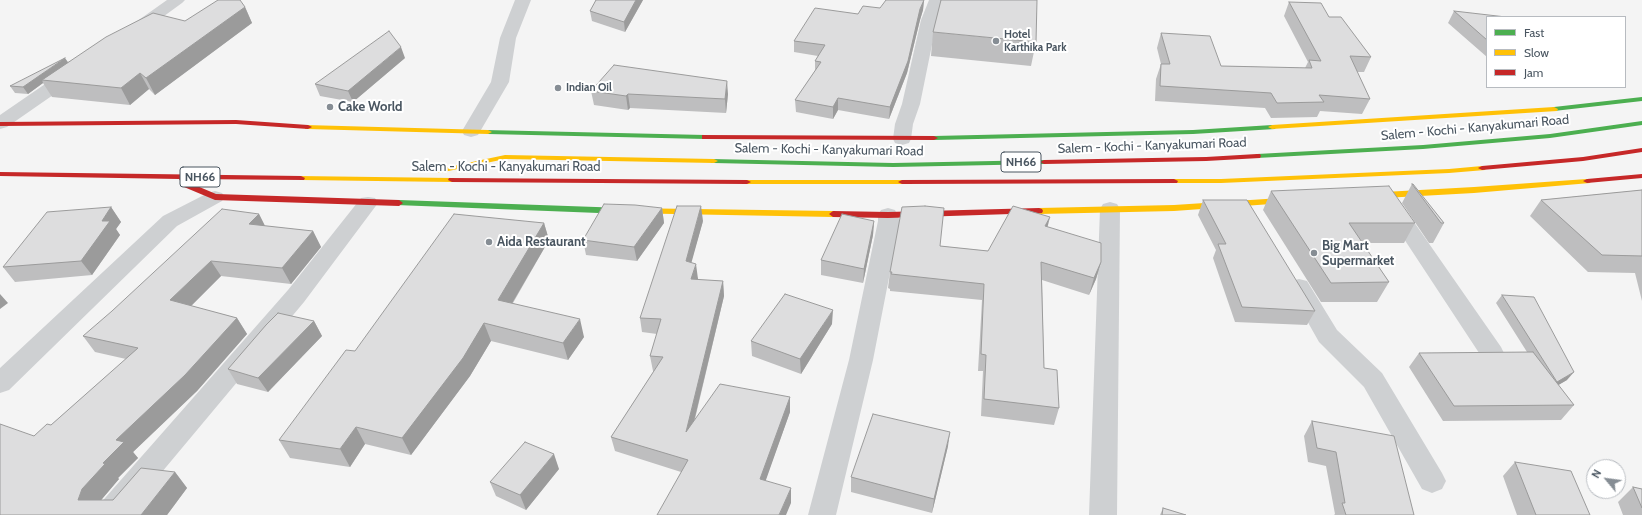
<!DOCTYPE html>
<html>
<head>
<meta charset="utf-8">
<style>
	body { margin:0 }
	#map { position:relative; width:1642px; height:515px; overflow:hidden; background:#f4f4f4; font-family:Cabin,sans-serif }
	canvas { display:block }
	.legend { position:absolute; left:1486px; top:16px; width:140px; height:72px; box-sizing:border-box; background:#fff; border:1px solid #b7bbc0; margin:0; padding:5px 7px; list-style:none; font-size:12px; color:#4a5661 }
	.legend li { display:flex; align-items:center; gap:8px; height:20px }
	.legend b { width:20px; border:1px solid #b7bbc0 }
	.north { position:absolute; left:1586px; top:459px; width:40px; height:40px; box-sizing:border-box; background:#fff; border:1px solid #b7bbc0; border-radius:50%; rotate:299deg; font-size:11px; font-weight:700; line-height:16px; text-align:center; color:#4a5661 }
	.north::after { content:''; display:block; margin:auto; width:14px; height:18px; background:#868d94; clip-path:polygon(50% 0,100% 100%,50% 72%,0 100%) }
</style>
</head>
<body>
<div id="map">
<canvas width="1642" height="515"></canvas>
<ul class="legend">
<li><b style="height:5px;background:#4caf50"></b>Fast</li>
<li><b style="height:5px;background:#ffc107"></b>Slow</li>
<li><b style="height:5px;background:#c62828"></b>Jam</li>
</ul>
<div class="north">N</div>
</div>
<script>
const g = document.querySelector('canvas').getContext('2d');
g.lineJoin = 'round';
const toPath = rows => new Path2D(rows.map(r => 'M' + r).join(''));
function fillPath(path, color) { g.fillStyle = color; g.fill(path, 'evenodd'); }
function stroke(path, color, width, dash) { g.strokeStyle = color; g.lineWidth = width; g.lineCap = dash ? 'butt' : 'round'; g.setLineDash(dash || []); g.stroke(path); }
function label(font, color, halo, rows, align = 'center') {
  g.font = font + ' Cabin,sans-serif'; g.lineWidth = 4; g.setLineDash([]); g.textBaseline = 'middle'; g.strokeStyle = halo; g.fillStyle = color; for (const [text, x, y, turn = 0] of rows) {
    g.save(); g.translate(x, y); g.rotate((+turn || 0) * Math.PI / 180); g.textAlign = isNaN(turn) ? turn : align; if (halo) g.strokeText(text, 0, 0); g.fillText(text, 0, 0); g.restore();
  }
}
const street = toPath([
	[167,0,185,0,182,3,138,35,132,37,126,35,124,32,126,29,167,0],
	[515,0,531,0,516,38,509,82,478,135,471,137,464,135,462,131,491,82,500,38,515,0],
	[929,0,945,0,937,20,920,104,913,124,911,139,909,143,902,145,895,143,893,139,895,124,902,104,921,20,929,0],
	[73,68,79,69,82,73,79,77,7,127,0,129,0,115,67,69,73,68],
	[215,191,222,193,225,197,222,201,177,226,9,390,0,393,0,368,163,216,208,193,215,191],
	[368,197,375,198,378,203,304,302,126,515,94,515,98,506,288,290,361,198,368,197],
	[1393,201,1400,202,1501,347,1504,353,1501,359,1492,362,1483,359,1383,207,1386,202,1393,201],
	[1110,202,1117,204,1120,209,1117,515,1089,515,1100,209,1103,204,1110,202],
	[888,208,895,210,900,221,873,360,836,515,808,515,849,360,878,221,878,215,881,210,888,208],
	[1299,279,1307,281,1337,330,1382,373,1442,473,1446,481,1442,489,1432,493,1422,489,1364,387,1319,342,1288,287,1291,281,1299,279]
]);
const fast = toPath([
	[1642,97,1642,101,1554,111,1550,109,1554,107,1642,97],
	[1642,121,1642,125,1550,138,1423,149,1257,158,1253,156,1257,154,1423,145,1550,134,1642,121],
	[1272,125,1276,127,1275,129,1193,134,934,140,930,138,934,136,1193,130,1272,125],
	[485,130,705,135,709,137,705,139,488,134,484,132,485,130],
	[711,159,893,163,1044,160,1048,162,1044,164,893,167,714,163,711,163,710,161,711,159],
	[399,200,624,208,628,211,624,214,396,205,395,203,399,200]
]);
const slow = toPath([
	[1554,107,1558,109,1557,111,1272,129,1268,127,1272,125,1554,107],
	[305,125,488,130,492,132,488,134,308,129,305,129,305,125],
	[505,155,714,159,718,161,714,163,505,159,439,173,435,171,439,169,505,155],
	[1482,166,1485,166,1486,168,1485,170,1449,173,1221,183,1174,183,1170,181,1174,179,1221,179,1449,169,1482,166],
	[298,176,452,178,456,180,452,182,301,180,297,178,298,176],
	[1587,179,1591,181,1590,183,1474,193,1366,199,1362,196,1366,193,1474,187,1587,179],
	[744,180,902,180,906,182,902,184,744,184,743,182,744,180],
	[1296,197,1300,200,1299,202,1174,211,1039,214,1035,211,1039,208,1174,205,1296,197],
	[624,208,833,211,837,214,833,217,621,213,620,211,624,208]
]);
const jam = toPath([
	[236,120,308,125,312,127,308,129,236,124,0,126,0,122,236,120],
	[702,135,934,136,938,138,934,140,705,139,702,139,702,135],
	[1642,148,1642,152,1583,161,1482,170,1478,168,1482,166,1583,157,1642,148],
	[1257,154,1260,154,1261,156,1260,158,1206,161,1044,164,1040,162,1044,160,1206,157,1257,154],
	[0,172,301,176,305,178,304,180,187,179,190,183,216,194,399,200,403,203,399,206,215,200,184,187,179,179,0,176,0,172],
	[1642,174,1642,178,1587,183,1583,181,1587,179,1642,174],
	[449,178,747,180,751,182,747,184,452,182,448,180,449,178],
	[1174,179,1178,181,1177,183,902,184,898,182,902,180,1174,179],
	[1039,208,1042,209,1043,211,1042,213,888,218,833,217,829,214,833,211,888,212,1039,208]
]);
const wall = toPath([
	[596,0,643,0,625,32,592,21,590,11],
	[924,0,923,10,920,20,907,73,889,119,838,110,833,119,796,112,795,100,815,71,815,61,818,56,794,52,794,41,858,14,880,8],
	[1289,2,1329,17,1371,57,1364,72,1357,72,1370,99,1362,114,1320,111,1317,117,1271,118,1265,108,1155,101,1156,79,1161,64,1157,48,1161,33,1221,66,1305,68,1308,62,1284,16],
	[245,7,252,23,155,95,149,89,130,105,52,97,43,83,28,94,15,93,10,86,68,62,185,21],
	[1454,11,1487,17,1487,57,1448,23],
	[933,32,1036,42,1031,66,931,56],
	[405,58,353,102,320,96,315,84],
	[591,91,728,94,726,113,630,108,628,110,594,105],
	[1412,184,1444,223,1433,243,1429,243,1402,203],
	[1642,190,1642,301,1635,273,1588,272,1530,216,1541,200],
	[1271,191,1415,223,1404,243,1362,243,1389,282,1377,302,1321,302,1263,210],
	[1203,200,1315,311,1307,325,1235,322,1213,258,1216,250,1198,215],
	[111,207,121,222,116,229,120,235,92,275,15,282,3,267],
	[662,208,664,223,637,261,586,255,583,240],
	[259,214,265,226,313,231,321,247,291,284,221,276,191,306,237,318,247,334,197,391,133,452,138,458,118,478,119,479,101,500,113,500,175,472,187,488,167,515,0,515,34,436,51,425,126,359,95,352,83,336],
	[703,221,691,262,698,279,698,280,723,281,724,296,695,419,790,397,790,412,765,481,791,503,681,472,615,451,611,437,654,371,653,371,650,356,657,334,642,332,640,318],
	[874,221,873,235,863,283,821,275,821,260],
	[544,223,549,240,513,303,584,337,568,360,491,341,470,376,411,455,365,444,350,467,290,458,279,440,355,351],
	[1048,227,1101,262,1096,279,1089,295,1042,280,1044,368,1059,408,1054,425,981,416,983,371,978,371,982,300,890,291,890,289,888,288,890,272,940,246,988,251],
	[1502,295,1567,380,1558,385,1574,405,1561,420,1443,421,1409,367,1419,353,1527,352,1496,303],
	[314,321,322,336,268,392,237,384,228,369],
	[832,324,801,374,752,356,751,341],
	[1312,421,1414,515,1334,515,1335,514,1326,466,1308,462,1304,436],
	[948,446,932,513,851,492,851,477],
	[1515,462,1590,515,1517,515,1503,476],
	[559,469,526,510,496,496,490,482],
	[1633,487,1642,489,1642,515,1623,515,1618,502],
	[1163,508,1186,515,1160,515]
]);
const shadedWall = toPath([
	[636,0,643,0,625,32,624,22],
	[924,0,923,10,920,20,907,73,889,119,890,107,920,9],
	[245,7,252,23,155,95,146,78],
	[401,47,405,58,353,102,348,91],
	[65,58,70,65,42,80,43,83,28,94,23,87],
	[140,73,149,89,130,105,121,88],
	[727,81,728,94,726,113,725,99],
	[628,94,630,108,628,110,626,96],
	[838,98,838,110,833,119,833,107],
	[701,206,703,221,688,275,686,261],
	[111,207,121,222,116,229,120,235,92,275,81,261,102,221],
	[662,208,664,223,637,261,634,247],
	[259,214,267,230,249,224],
	[1050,217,1046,233,1045,226],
	[874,221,873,235,863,283,864,269],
	[544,223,549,240,504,317,498,300],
	[313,231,321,247,291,284,282,268],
	[211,261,221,276,181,316,170,300],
	[1101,262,1096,279,1089,295,1094,278],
	[696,264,698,279,693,294,691,279],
	[723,281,724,296,688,446,686,432],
	[0,294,8,303,0,309],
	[833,310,832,324,801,374,800,359],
	[237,318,247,334,197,391,133,452,138,458,118,478,119,479,97,505,78,500,82,489,103,463,116,440],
	[580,319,584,337,568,360,563,343],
	[314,321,322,336,268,392,258,378],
	[484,323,491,341,470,376,411,455,402,438],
	[1574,372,1567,380,1550,390,1557,382],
	[790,397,790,412,761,494,760,479],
	[356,427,365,444,350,467,340,449],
	[950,432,948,446,932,513,934,499],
	[554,454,559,469,526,510,520,495],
	[175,472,187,488,167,515,141,515],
	[791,488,791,503,786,515,779,515]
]);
const building = toPath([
	[218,0,240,0,245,7,146,78,140,73,121,88,42,80,106,37,153,13,185,21,218,0],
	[596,0,636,0,624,22,590,11,596,0],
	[886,0,924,0,920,9,908,61,890,107,838,98,833,107,795,100,821,62,815,61,825,45,794,41,815,8,858,14,863,6,880,8,886,0],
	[941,0,1037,0,1036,42,933,32,941,0],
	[1289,2,1321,3,1329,17,1341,17,1371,57,1350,56,1370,99,1319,95,1324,102,1277,103,1271,93,1160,86,1161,64,1170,64,1161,33,1210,36,1221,66,1312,68,1309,60,1321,61,1289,2],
	[1454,11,1506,17,1487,17,1487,40,1454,11],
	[389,31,401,47,348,91,315,84,389,31],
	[65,58,23,87,10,86,65,58],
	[614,65,727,81,725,99,628,94,626,96,591,91,614,65],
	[1412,184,1413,184,1444,223,1441,223,1412,184],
	[1389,186,1415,223,1349,223,1389,282,1331,283,1271,191,1389,186],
	[1642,190,1642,256,1602,255,1541,200,1642,190],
	[1203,200,1247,200,1315,311,1242,307,1218,244,1226,244,1203,200],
	[604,204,635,205,662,208,634,247,583,240,604,204],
	[677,206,701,206,686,261,696,264,691,279,723,281,686,432,720,384,790,397,760,479,791,488,779,515,657,515,688,460,611,437,663,357,650,356,661,319,640,318,677,206],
	[925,206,944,208,940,246,988,251,1013,206,1050,217,1045,226,1101,243,1101,262,1094,278,1041,262,1044,368,1057,370,1059,408,984,399,986,355,981,354,984,284,891,274,892,272,890,272,902,207,925,206],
	[111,207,102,221,110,221,81,261,3,267,47,212,111,207],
	[222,209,259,214,249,224,313,231,282,268,211,261,170,300,237,318,185,375,116,440,124,442,103,463,105,464,82,489,78,500,113,500,141,468,175,472,141,515,0,515,0,424,34,436,47,424,51,425,138,348,83,336,112,311,222,209],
	[454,214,544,223,498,300,580,319,563,343,484,323,463,358,402,438,356,427,340,449,279,440,346,350,355,351,454,214],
	[842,214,874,221,864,269,821,260,842,214],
	[785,294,833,310,800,359,751,341,785,294],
	[1502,295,1534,297,1574,372,1557,382,1502,295],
	[278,313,314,321,258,378,228,369,266,325,278,313],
	[1533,352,1574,405,1454,406,1419,353,1533,352],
	[873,414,950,432,934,499,851,477,873,414],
	[1312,421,1394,436,1414,515,1346,515,1342,503,1345,503,1336,452,1317,448,1312,421],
	[525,442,554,454,520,495,490,482,525,442],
	[1515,462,1571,471,1590,515,1536,515,1515,462],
	[1633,487,1642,489,1642,508,1633,487],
	[1163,508,1186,515,1162,515,1163,508]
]);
const markers = [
	[996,41,4,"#868d94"],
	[558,88,4,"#868d94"],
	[330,107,4,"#868d94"],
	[489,242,4,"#868d94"],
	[1314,253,4,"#868d94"]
];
const farPoinames = [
	["Hotel",1004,35],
	["Karthika Park",1004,48],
	["Indian Oil",566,88]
];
const shields = [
	[1021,162,40],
	[200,177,40]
];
const shieldNames = [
	["NH66",1021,162],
	["NH66",200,177]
];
const poiNames = [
	["Cake World",338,107],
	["Aida Restaurant",497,242],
	["Big Mart",1322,246],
	["Supermarket",1322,261]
];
const streetNames = [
	["Salem - Kochi - Kanyakumari Road",1475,128,-5],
	["Salem - Kochi - Kanyakumari Road",1152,146,-2],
	["Salem - Kochi - Kanyakumari Road",829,150,1],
	["Salem - Kochi - Kanyakumari Road",506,167]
];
fillPath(street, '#ced0d2');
fillPath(fast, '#4caf50');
fillPath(slow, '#ffc107');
fillPath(jam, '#c62828');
fillPath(wall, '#bebebf');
fillPath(shadedWall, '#9b9b9b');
fillPath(building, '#ddddde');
stroke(building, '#9b9b9b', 1);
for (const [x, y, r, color] of markers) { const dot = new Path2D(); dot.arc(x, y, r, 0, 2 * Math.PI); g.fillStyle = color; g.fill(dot); stroke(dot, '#fff', 1.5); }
label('bold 11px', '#4a5661', '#fff', farPoinames, 'left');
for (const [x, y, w] of shields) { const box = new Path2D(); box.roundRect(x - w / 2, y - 10, w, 20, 3); g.fillStyle = '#fff'; g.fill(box); stroke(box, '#4a5661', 1); }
label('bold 12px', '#4a5661', null, shieldNames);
label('bold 13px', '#4a5661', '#fff', poiNames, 'left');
label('13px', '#4a5661', '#fff', streetNames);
</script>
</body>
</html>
